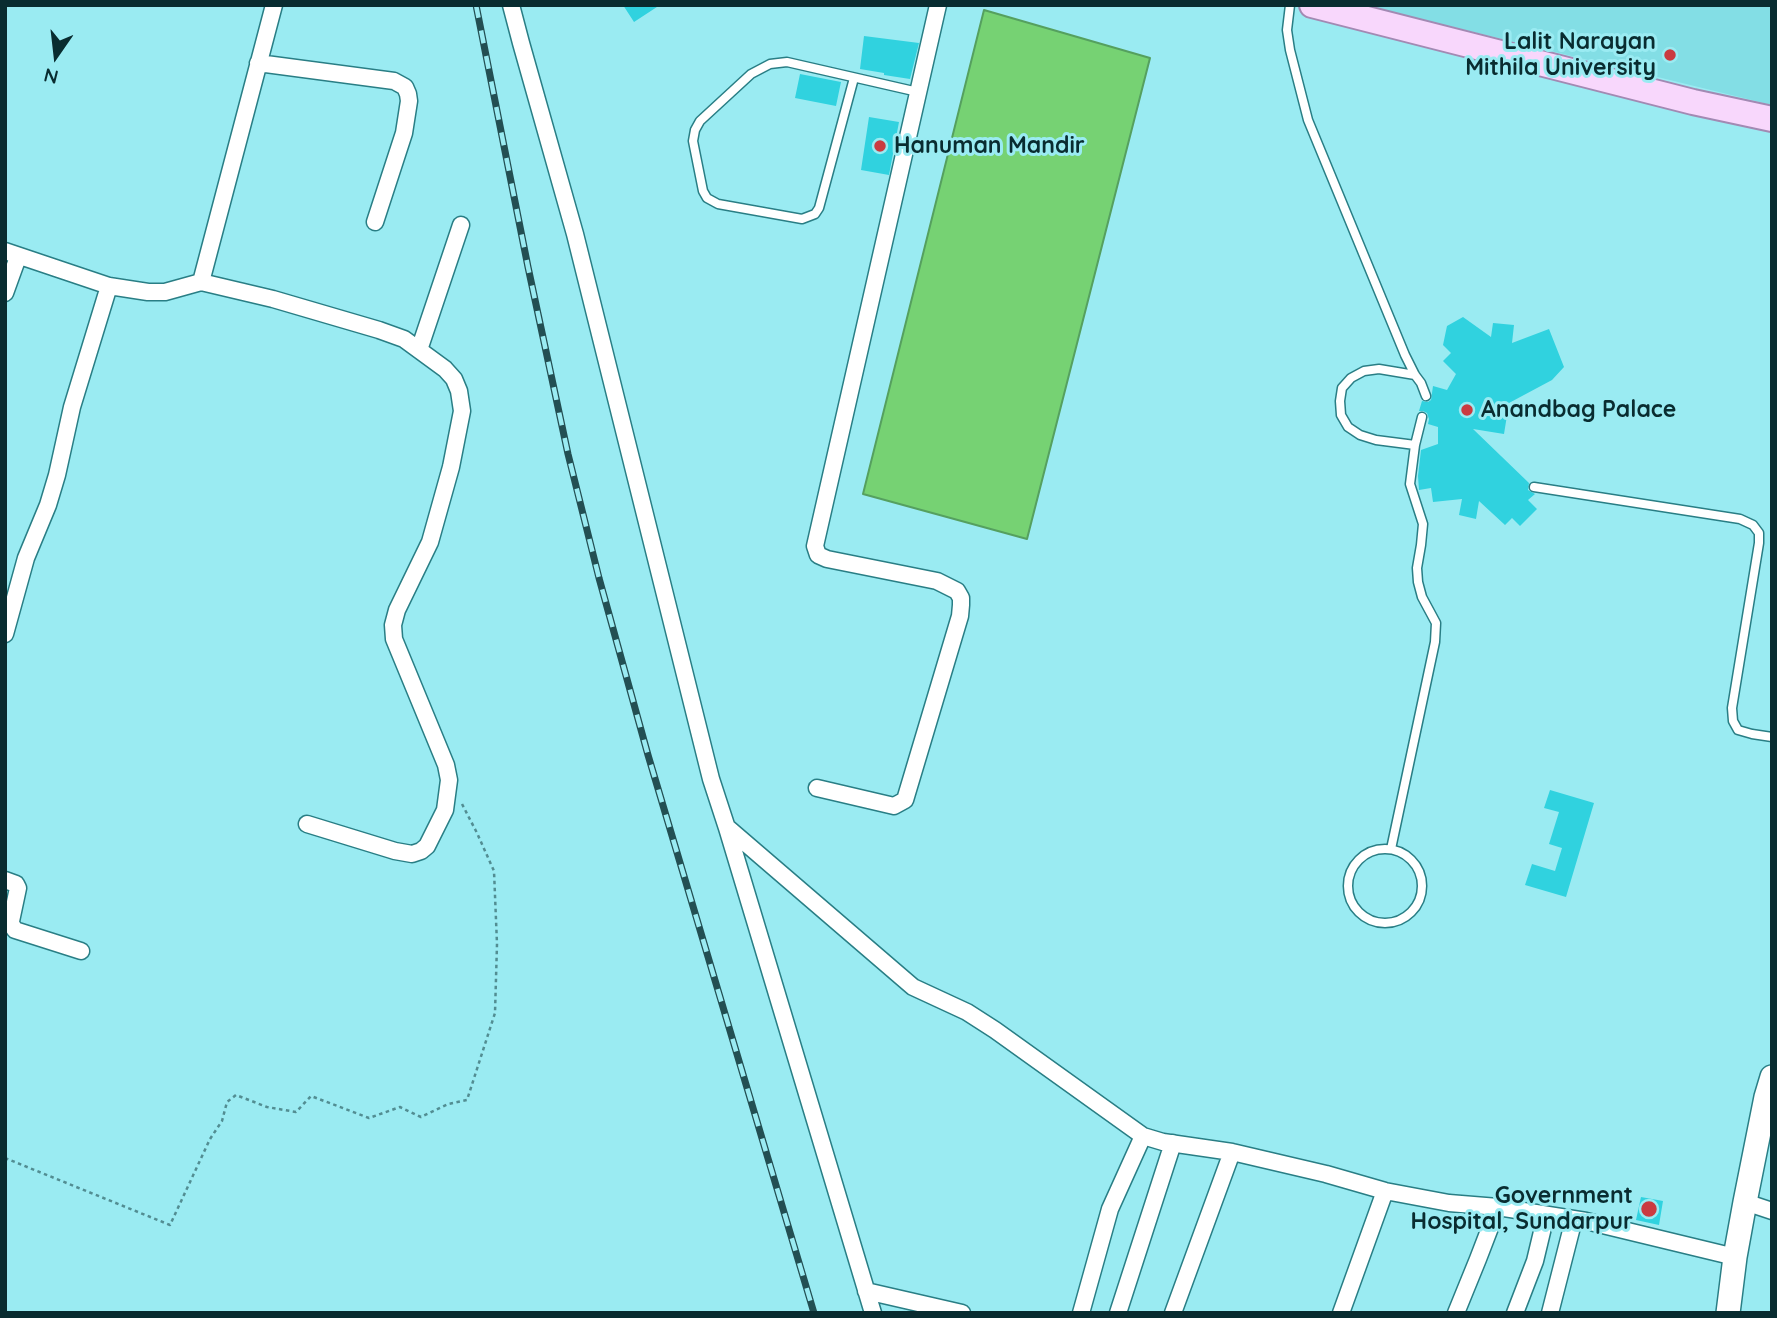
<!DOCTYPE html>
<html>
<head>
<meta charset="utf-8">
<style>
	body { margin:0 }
	#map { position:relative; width:1777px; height:1318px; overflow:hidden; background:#9aebf2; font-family:Quicksand,sans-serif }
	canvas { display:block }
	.frame { position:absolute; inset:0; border:7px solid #092c30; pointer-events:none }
	.north { position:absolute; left:21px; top:21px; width:70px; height:70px; -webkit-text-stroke:5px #9aebf2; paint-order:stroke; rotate:194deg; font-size:19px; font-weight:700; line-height:28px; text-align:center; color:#092c30 }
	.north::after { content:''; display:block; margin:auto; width:24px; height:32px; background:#092c30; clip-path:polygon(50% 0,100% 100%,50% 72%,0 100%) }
</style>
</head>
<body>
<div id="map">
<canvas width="1777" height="1318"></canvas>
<div class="frame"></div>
<div class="north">N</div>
</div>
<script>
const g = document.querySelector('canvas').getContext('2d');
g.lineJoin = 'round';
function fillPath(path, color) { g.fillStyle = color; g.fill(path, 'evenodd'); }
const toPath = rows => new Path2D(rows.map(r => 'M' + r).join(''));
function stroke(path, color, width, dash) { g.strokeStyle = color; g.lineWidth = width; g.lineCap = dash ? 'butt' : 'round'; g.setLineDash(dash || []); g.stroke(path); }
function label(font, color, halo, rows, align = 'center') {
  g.font = font + ' Quicksand,sans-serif'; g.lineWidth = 6; g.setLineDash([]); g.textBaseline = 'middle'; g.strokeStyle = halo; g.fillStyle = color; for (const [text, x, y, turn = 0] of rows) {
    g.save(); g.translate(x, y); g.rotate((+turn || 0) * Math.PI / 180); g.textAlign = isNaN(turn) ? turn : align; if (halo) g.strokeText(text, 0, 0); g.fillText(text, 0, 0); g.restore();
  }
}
const built = toPath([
	[1363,5,1772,5,1772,105]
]);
const water = toPath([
	[984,10,1150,58,1027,539,863,494,984,10]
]);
const building = toPath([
	[623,5,660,5,634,22],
	[864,36,919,43,910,79,884,75,884,73,860,69],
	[800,74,841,82,836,106,795,98],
	[869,117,899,122,889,175,861,170],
	[1463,317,1491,337,1493,323,1514,325,1512,343,1549,329,1564,367,1552,380,1509,403,1504,434,1473,429,1529,483,1528,490,1535,494,1528,500,1537,509,1520,526,1512,518,1505,525,1479,501,1476,519,1459,515,1462,499,1433,502,1431,488,1419,490,1418,476,1421,450,1438,444,1438,427,1428,424,1429,419,1427,413,1423,411,1419,411,1422,401,1428,402,1431,400,1433,386,1447,390,1456,374,1443,361,1451,353,1443,345,1447,326],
	[1550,790,1594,803,1566,897,1525,885,1532,864,1555,871,1562,848,1549,844,1559,812,1544,808],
	[1641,1197,1663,1201,1659,1225,1636,1220]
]);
const path = toPath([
	[5,1158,170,1225,210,1139,222,1121,227,1102,236,1095,267,1107,296,1112,311,1096,369,1118,400,1107,421,1117,448,1104,467,1100,495,1013,497,944,494,871,477,833,462,804]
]);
const service = toPath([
	[1290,5,1287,30,1290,50,1308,120,1405,355,1415,375,1421,383,1426,396],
	[854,78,819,208,815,214,802,219,718,204,707,198,703,191,693,141,695,130,700,121,751,74,770,64,787,62,918,92],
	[1415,445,1376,440,1360,435,1348,427,1341,415,1340,401,1342,388,1351,378,1364,371,1379,369,1415,375],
	[1534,487,1740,519,1753,525,1759,533,1759,543,1732,708,1733,721,1738,730,1752,734,1772,737],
	[1391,849,1435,642,1436,623,1422,597,1418,582,1417,568,1421,545,1423,524,1410,484,1415,445,1422,417],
	'1348 886a37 37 0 1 1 74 0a37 37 0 1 1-74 0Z'
]);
const minor = toPath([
	[511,5,521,43,575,234,711,779,727,828,873,1313],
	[258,63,394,81,405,87,408,94,409,101,404,133,375,222],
	[5,251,109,286,148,292,165,292,201,282,273,299,379,330,404,339,445,369,454,379,459,391,462,411,451,467,430,542,397,610,393,625,394,639,446,765,449,780,445,810,427,846,421,851,412,854,395,851,307,824],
	[201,282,274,5],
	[5,293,18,257],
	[419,350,461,225],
	[5,634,26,558,48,505,57,475,72,407,109,286],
	[817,788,894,806,905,800,960,616,961,605,961,598,957,591,937,581,827,559,818,555,815,546,938,5],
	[728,828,913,987,967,1012,995,1030,1143,1136,1163,1142,1232,1152,1326,1174,1385,1191,1449,1203,1498,1207,1586,1221,1735,1257],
	[5,880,16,884,18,888,11,921,11,924,15,930,81,951],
	[1745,1202,1772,1211],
	[866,1291,962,1313],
	[1081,1313,1110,1209,1143,1136],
	[1118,1313,1173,1143],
	[1173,1313,1232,1152],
	[1341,1313,1385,1191],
	[1456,1313,1478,1259,1498,1207],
	[1515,1313,1535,1261,1546,1215],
	[1550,1313,1574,1219]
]);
const secondary = toPath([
	[1728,1313,1735,1257,1745,1202,1766,1097,1772,1077]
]);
const primary = toPath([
	[1312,5,1693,102,1772,119]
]);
const rail = toPath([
	[476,5,528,267,568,454,599,578,648,755,814,1313]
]);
const markers = [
	[1670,55,7,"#ca3b40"],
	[880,146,7,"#ca3b40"],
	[1467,410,7,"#ca3b40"],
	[1649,1209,9,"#ca3b40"]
];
const poiNames = [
	["Lalit Narayan",1656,42],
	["Mithila University",1656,68],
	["Hanuman Mandir",894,146,"left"],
	["Anandbag Palace",1481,410,"left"],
	["Government",1633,1196],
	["Hospital, Sundarpur",1633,1222]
];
fillPath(built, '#83dee5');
fillPath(water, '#76d273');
stroke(water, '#55a05f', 2);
fillPath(building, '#30d2df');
stroke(service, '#297e85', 11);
stroke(minor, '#297e85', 19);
stroke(secondary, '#297e85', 26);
stroke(primary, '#a28ab3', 28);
stroke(path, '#528d92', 2.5, [3.5, 3.5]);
stroke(service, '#fff', 8);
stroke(minor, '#fff', 16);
stroke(secondary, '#fff', 23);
stroke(primary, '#f8d7fc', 24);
stroke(rail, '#234f53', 7);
stroke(rail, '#9aebf2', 4.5, [13]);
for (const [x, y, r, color] of markers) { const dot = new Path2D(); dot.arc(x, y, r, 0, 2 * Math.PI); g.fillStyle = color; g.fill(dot); stroke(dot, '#9aebf2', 2.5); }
label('bold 23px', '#092c30', '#9aebf2', poiNames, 'right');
</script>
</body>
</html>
